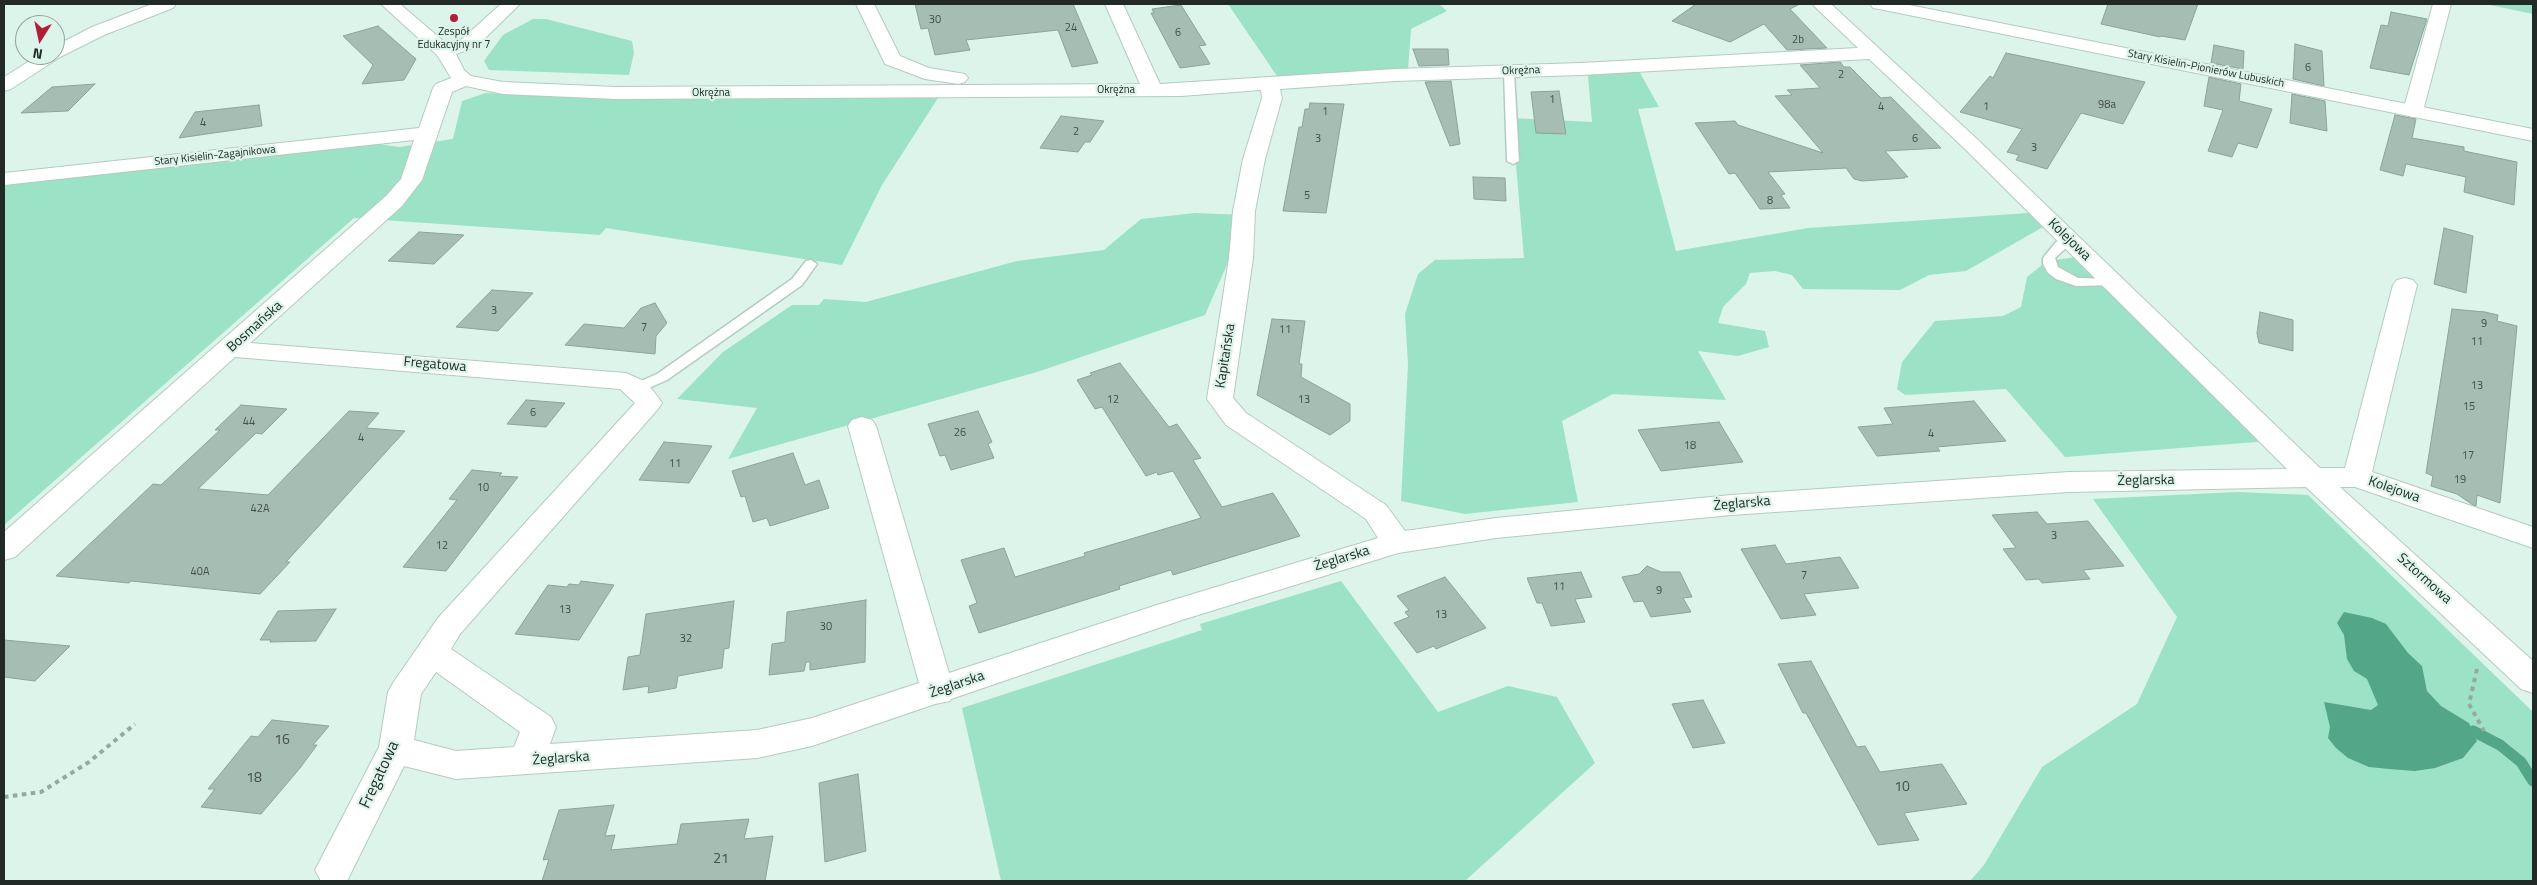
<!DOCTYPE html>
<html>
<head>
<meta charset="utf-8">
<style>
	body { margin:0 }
	#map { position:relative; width:2537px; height:885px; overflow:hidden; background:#dcf4ea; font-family:"Titillium Web",sans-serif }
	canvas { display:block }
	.frame { position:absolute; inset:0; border:5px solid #212a26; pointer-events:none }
	.north { position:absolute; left:15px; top:15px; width:50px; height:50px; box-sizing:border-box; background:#dcf4ea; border:1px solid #91a39c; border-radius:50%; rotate:190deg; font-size:14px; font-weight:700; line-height:20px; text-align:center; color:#212a26 }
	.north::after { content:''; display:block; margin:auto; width:18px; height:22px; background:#b11e3a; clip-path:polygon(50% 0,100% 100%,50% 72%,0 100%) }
</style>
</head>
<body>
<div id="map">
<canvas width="2537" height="885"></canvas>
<div class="frame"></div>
<div class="north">N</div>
</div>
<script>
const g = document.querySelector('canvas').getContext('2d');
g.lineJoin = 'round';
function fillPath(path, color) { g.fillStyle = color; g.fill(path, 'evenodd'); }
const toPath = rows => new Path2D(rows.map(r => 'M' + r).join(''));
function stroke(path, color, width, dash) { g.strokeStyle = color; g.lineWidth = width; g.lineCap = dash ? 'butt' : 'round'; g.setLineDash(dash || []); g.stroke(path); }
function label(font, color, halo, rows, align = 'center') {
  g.font = font + ' "Titillium Web",sans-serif'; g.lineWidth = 4.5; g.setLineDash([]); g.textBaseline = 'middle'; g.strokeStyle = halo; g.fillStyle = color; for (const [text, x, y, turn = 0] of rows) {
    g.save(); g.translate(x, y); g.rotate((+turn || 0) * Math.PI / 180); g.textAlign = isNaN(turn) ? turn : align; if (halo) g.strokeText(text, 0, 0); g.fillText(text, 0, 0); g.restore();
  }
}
const green = toPath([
	[1228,4,1439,4,1447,11,1411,29,1408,70,1279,79],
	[2485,4,2533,4,2533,14],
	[533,19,546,19,632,41,634,53,629,75,489,70,484,61,503,35],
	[1634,62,1659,107,1638,109,1676,251,1808,228,2029,213,2043,227,1966,271,1929,275,1900,290,1803,289,1792,275,1775,271,1750,273,1746,284,1723,307,1718,323,1765,331,1769,347,1738,356,1698,351,1726,400,1613,394,1562,421,1578,502,1465,514,1401,501,1408,365,1405,314,1418,274,1435,260,1524,258,1512,118,1592,122,1587,65],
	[486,93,572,97,938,98,882,185,842,265,606,228,600,235,354,218,4,525,4,183,370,143,399,147,453,139,462,101],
	[1195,213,1245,215,1243,228,1205,315,1037,372,728,459,757,408,677,399,723,352,792,305,819,305,824,299,866,302,1017,261,1104,250,1141,219],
	[2084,256,2269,441,2065,457,2006,389,1905,395,1897,389,1902,362,1935,321,2003,316,2021,307,2027,277,2047,261],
	[2237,492,2308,495,2533,712,2533,881,1970,881,1984,865,2042,767,2137,704,2177,617,2093,499],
	[1341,581,1438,712,1508,686,1557,697,1595,763,1465,881,1001,881,962,708,1202,630,1200,624]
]);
const water = toPath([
	[2344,612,2372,618,2386,624,2408,653,2422,666,2427,691,2441,706,2469,723,2477,741,2463,758,2435,768,2415,771,2389,769,2369,767,2348,758,2336,748,2328,738,2330,727,2324,702,2371,710,2378,705,2367,679,2354,671,2347,659,2344,635,2337,623]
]);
const stream = toPath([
	[2473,731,2500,745,2521,762,2533,781]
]);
const building = toPath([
	[915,4,1073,4,1098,63,1072,67,1058,30,966,40,970,50,935,55,928,28,921,29,915,4],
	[1696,4,1800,4,1790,9,1827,48,1787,50,1764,24,1730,42,1672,21,1696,4],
	[2108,4,2198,4,2185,40,2161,36,2160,37,2101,24,2108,4],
	[1181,5,1206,45,1199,46,1210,64,1180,68,1151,13,1154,13,1152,9,1181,5],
	[2391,12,2427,19,2409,75,2370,68,2381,25,2388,26,2391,12],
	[378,26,416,59,404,80,362,84,373,65,343,36,378,26],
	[2295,44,2322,51,2324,86,2293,79,2295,44],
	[2214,45,2244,51,2243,69,2211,63,2214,45],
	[1413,49,1448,49,1449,65,1419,66,1413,49],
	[2006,53,2064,65,2145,82,2123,124,2081,113,2047,169,2016,160,2019,155,2007,152,2022,129,1960,112,1990,76,1993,78,2006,53],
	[1840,62,1844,67,1850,67,1881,98,1891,97,1941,148,1885,151,1908,177,1904,177,1905,178,1862,181,1854,179,1846,168,1768,172,1785,194,1781,195,1790,208,1760,209,1735,173,1729,174,1695,123,1735,121,1738,125,1823,153,1775,96,1792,95,1787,90,1820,88,1800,65,1840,62],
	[2209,77,2241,84,2239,101,2272,109,2257,148,2238,143,2232,157,2208,151,2223,110,2204,106,2209,77],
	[1451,81,1460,144,1450,146,1425,82,1451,81],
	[95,84,68,111,21,113,52,87,95,84],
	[1559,91,1566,134,1536,133,1531,92,1559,91],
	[2292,94,2325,101,2327,131,2290,123,2292,94],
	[1310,103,1344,104,1326,213,1283,211,1299,127,1302,127,1305,109,1309,109,1310,103],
	[259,105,262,126,179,138,195,112,259,105],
	[2395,115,2416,119,2412,138,2464,147,2464,151,2517,162,2514,205,2464,192,2466,177,2406,164,2403,176,2380,170,2395,115],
	[1061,116,1104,121,1090,142,1085,142,1078,152,1040,148,1061,116],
	[1473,177,1505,178,1506,201,1474,199,1473,177],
	[2444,228,2473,236,2466,293,2434,284,2444,228],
	[419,232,464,235,434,264,388,261,419,232],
	[492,290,533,293,498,331,456,327,492,290],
	[655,303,667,323,656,336,655,354,565,345,584,324,624,328,641,308,655,303],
	[2452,309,2485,312,2498,315,2497,321,2517,326,2500,503,2477,495,2476,506,2473,505,2457,494,2431,486,2433,476,2426,473,2452,309],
	[2260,312,2293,320,2293,351,2259,343,2257,333,2260,312],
	[1272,319,1305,321,1299,364,1302,364,1301,377,1350,404,1350,421,1330,435,1257,395,1272,319],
	[1120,363,1169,427,1177,424,1201,458,1193,460,1222,507,1273,493,1300,536,1173,575,1171,570,1119,586,1120,589,979,633,969,606,977,603,961,560,1004,548,1015,577,1085,556,1084,553,1201,518,1173,471,1158,475,1157,472,1146,476,1102,407,1095,409,1077,380,1092,375,1090,373,1120,363],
	[526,400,565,403,546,427,507,424,526,400],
	[1974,401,2006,441,1937,447,1940,451,1877,456,1858,427,1893,424,1884,408,1974,401],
	[241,405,287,409,262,434,256,433,198,489,268,495,349,411,379,413,366,428,405,431,286,562,290,562,260,594,131,581,129,583,56,576,153,484,161,485,220,430,215,430,241,405],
	[978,411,992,442,988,444,994,458,951,470,945,455,940,456,928,424,978,411],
	[1719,422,1743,462,1661,471,1638,430,1719,422],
	[664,442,712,446,689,483,639,480,664,442],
	[793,453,805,485,819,480,829,508,770,526,767,518,753,522,745,496,741,497,732,471,793,453],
	[472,470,502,473,499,476,518,477,446,571,403,567,457,500,449,499,472,470],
	[2037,512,2047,524,2088,521,2124,566,2083,570,2090,579,2042,583,2039,579,2026,580,2003,549,2016,548,1992,515,2037,512],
	[1775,545,1786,564,1840,557,1859,588,1804,594,1816,615,1781,619,1741,549,1775,545],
	[1647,566,1661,572,1680,572,1692,597,1683,598,1691,612,1651,617,1643,601,1634,602,1622,577,1639,574,1647,566],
	[1581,572,1592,597,1575,599,1585,622,1551,626,1542,603,1537,603,1527,578,1581,572],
	[1445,577,1486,628,1436,649,1434,646,1417,653,1394,623,1409,617,1405,612,1409,610,1397,596,1445,577],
	[581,581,614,585,579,640,515,634,548,585,567,587,569,584,579,585,581,581],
	[866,600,865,662,810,670,810,662,806,662,804,671,769,675,772,644,785,642,787,612,866,600],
	[734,601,729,648,724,649,722,668,678,676,676,688,648,693,649,686,623,690,628,657,640,655,646,614,734,601],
	[336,609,316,641,270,642,271,640,260,640,278,611,336,609],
	[4,640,70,646,35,681,4,677,4,640],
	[1811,661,1857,747,1865,746,1880,772,1942,764,1967,804,1904,813,1919,840,1878,845,1806,713,1803,713,1778,664,1811,661],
	[1703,700,1725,743,1693,748,1672,704,1703,700],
	[272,720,329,726,313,745,317,745,300,768,261,814,201,807,215,789,208,789,251,736,258,737,272,720],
	[858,774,866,851,825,862,819,783,858,774],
	[614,805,605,836,615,835,611,850,677,844,681,824,749,819,744,839,773,836,765,881,542,881,549,859,543,860,559,810,614,805]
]);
const path = toPath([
	[2477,669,2469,704,2484,731],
	[4,797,41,792,89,762,135,724]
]);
const service = toPath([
	[1509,69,1514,72,1519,161,1513,164,1507,161,1504,72,1509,69],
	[2069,236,2075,240,2055,258,2058,267,2078,278,2118,279,2120,282,2118,285,2076,286,2056,279,2048,273,2043,264,2043,258,2056,242,2069,236],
	[811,260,817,264,802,285,667,380,642,391,632,391,630,388,632,385,657,374,792,279,806,261,811,260]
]);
const minor = toPath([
	[152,4,176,4,173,8,104,35,60,57,11,89,4,91,4,77,39,55,55,55,55,46,92,27,152,4],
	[381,4,400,4,448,45,462,39,501,4,520,4,476,47,456,54,464,70,471,76,503,82,616,87,1140,84,1105,4,1123,4,1160,84,1395,69,1581,63,1858,48,1812,4,1831,4,1978,140,2320,468,2345,468,2393,285,2397,280,2405,278,2413,280,2417,285,2372,472,2533,527,2533,548,2355,487,2340,487,2533,661,2533,693,2521,689,2306,487,2069,492,1731,515,1496,538,1398,553,1182,620,951,699,950,701,935,704,812,746,757,758,456,779,404,766,347,881,321,881,315,870,379,747,388,692,393,683,438,618,635,403,620,389,235,357,15,557,4,560,4,532,386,196,401,179,414,140,4,185,4,173,419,128,433,88,436,84,451,78,437,55,381,4],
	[1869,59,1964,148,2287,469,2069,472,1731,495,1496,518,1405,531,1386,505,1246,413,1233,398,1253,258,1255,211,1265,159,1282,98,1280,89,1395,81,1581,75,1869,59],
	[466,86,503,94,616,99,1181,96,1261,90,1262,98,1243,159,1233,211,1229,258,1207,399,1226,425,1366,519,1378,538,1160,604,949,673,876,426,872,420,862,417,852,420,848,426,919,683,812,718,757,730,550,744,556,727,551,717,451,649,460,634,658,409,662,403,658,397,646,382,626,373,250,343,402,206,422,180,452,92,466,86],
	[436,672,520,732,514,747,456,751,414,740,421,694,436,672],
	[856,4,874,4,900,56,929,68,965,74,968,78,965,82,958,84,925,79,885,64,856,4],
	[2433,4,2451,4,2423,111,2420,115,2413,117,2406,115,2403,111,2433,4]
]);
const tertiary = toPath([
	[1870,4,1904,4,2533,129,2533,141,1879,9,1873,8,1870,4]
]);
const markers = [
	[454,18,5,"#b11e3a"]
];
const numberNames = [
	["30",935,20],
	["24",1071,28],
	["6",1178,33],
	["2b",1798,40],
	["6",2308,68],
	["2",1841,75],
	["1",1552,100],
	["98a",2107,105],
	["4",1881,107],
	["1",1986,107],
	["1",1325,112],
	["4",203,123],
	["2",1076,132],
	["3",1318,139],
	["6",1915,139],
	["3",2034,148],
	["5",1307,196],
	["8",1770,201],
	["3",494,311],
	["9",2484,324],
	["7",644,328],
	["11",1285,330],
	["11",2477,342],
	["13",2477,386],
	["12",1113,400],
	["13",1304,400],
	["15",2469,407],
	["6",533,413],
	["44",249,422],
	["26",960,433],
	["4",1931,434],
	["4",361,438],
	["18",1690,446],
	["17",2468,456],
	["11",675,464],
	["19",2460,480],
	["10",483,488],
	["42A",260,509],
	["3",2054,536],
	["12",442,546],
	["40A",200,572],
	["7",1804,576],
	["11",1559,587],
	["9",1659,591],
	["13",565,610],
	["13",1441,615],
	["30",826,627],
	["32",686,639]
];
const farPoinames = [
	["Zespół",454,32],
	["Edukacyjny nr 7",454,45]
];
const farStreetnames = [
	["Stary Kisielin-Pionierów Lubuskich",2206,69,11],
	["Okrężna",1521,71,-2],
	["Okrężna",1116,90],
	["Okrężna",711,93],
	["Stary Kisielin-Zagajnikowa",215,156,-6]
];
const streetNames = [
	["Kolejowa",2069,240,44],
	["Bosmańska",255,327,-42],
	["Kapitańska",1226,356,-81],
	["Fregatowa",435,365,5],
	["Żeglarska",2146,481,-1],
	["Kolejowa",2394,490,19],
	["Żeglarska",1742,504,-5],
	["Żeglarska",1342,559,-17],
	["Sztormowa",2424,579,42],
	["Żeglarska",957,685,-19],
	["Żeglarska",561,759,-4]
];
const nearNumbernames = [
	["16",282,741],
	["18",254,779],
	["10",1902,788],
	["21",721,860]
];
const nearStreetnames = [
	["Fregatowa",380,775,-65]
];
fillPath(green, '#9ce2c6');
fillPath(water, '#53a688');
stroke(stream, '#53a688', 11);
fillPath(building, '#a5bdb3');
stroke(building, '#8ca399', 1);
stroke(service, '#b4cbc1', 3);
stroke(minor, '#b4cbc1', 2);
stroke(tertiary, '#b4cbc1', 2);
stroke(path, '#96a9a1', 4, [4.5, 4.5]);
fillPath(service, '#fff');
fillPath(minor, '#fff');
fillPath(tertiary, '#fff');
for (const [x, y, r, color] of markers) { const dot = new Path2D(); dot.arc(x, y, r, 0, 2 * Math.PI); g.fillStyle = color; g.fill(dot); stroke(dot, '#dcf4ea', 2); }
label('11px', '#424f49', null, numberNames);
label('11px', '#212a26', '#dcf4ea', farPoinames);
label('11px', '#212a26', '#dcf4ea', farStreetnames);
label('14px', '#212a26', '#dcf4ea', streetNames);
label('14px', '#424f49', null, nearNumbernames);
label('16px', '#212a26', '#dcf4ea', nearStreetnames);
</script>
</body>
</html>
